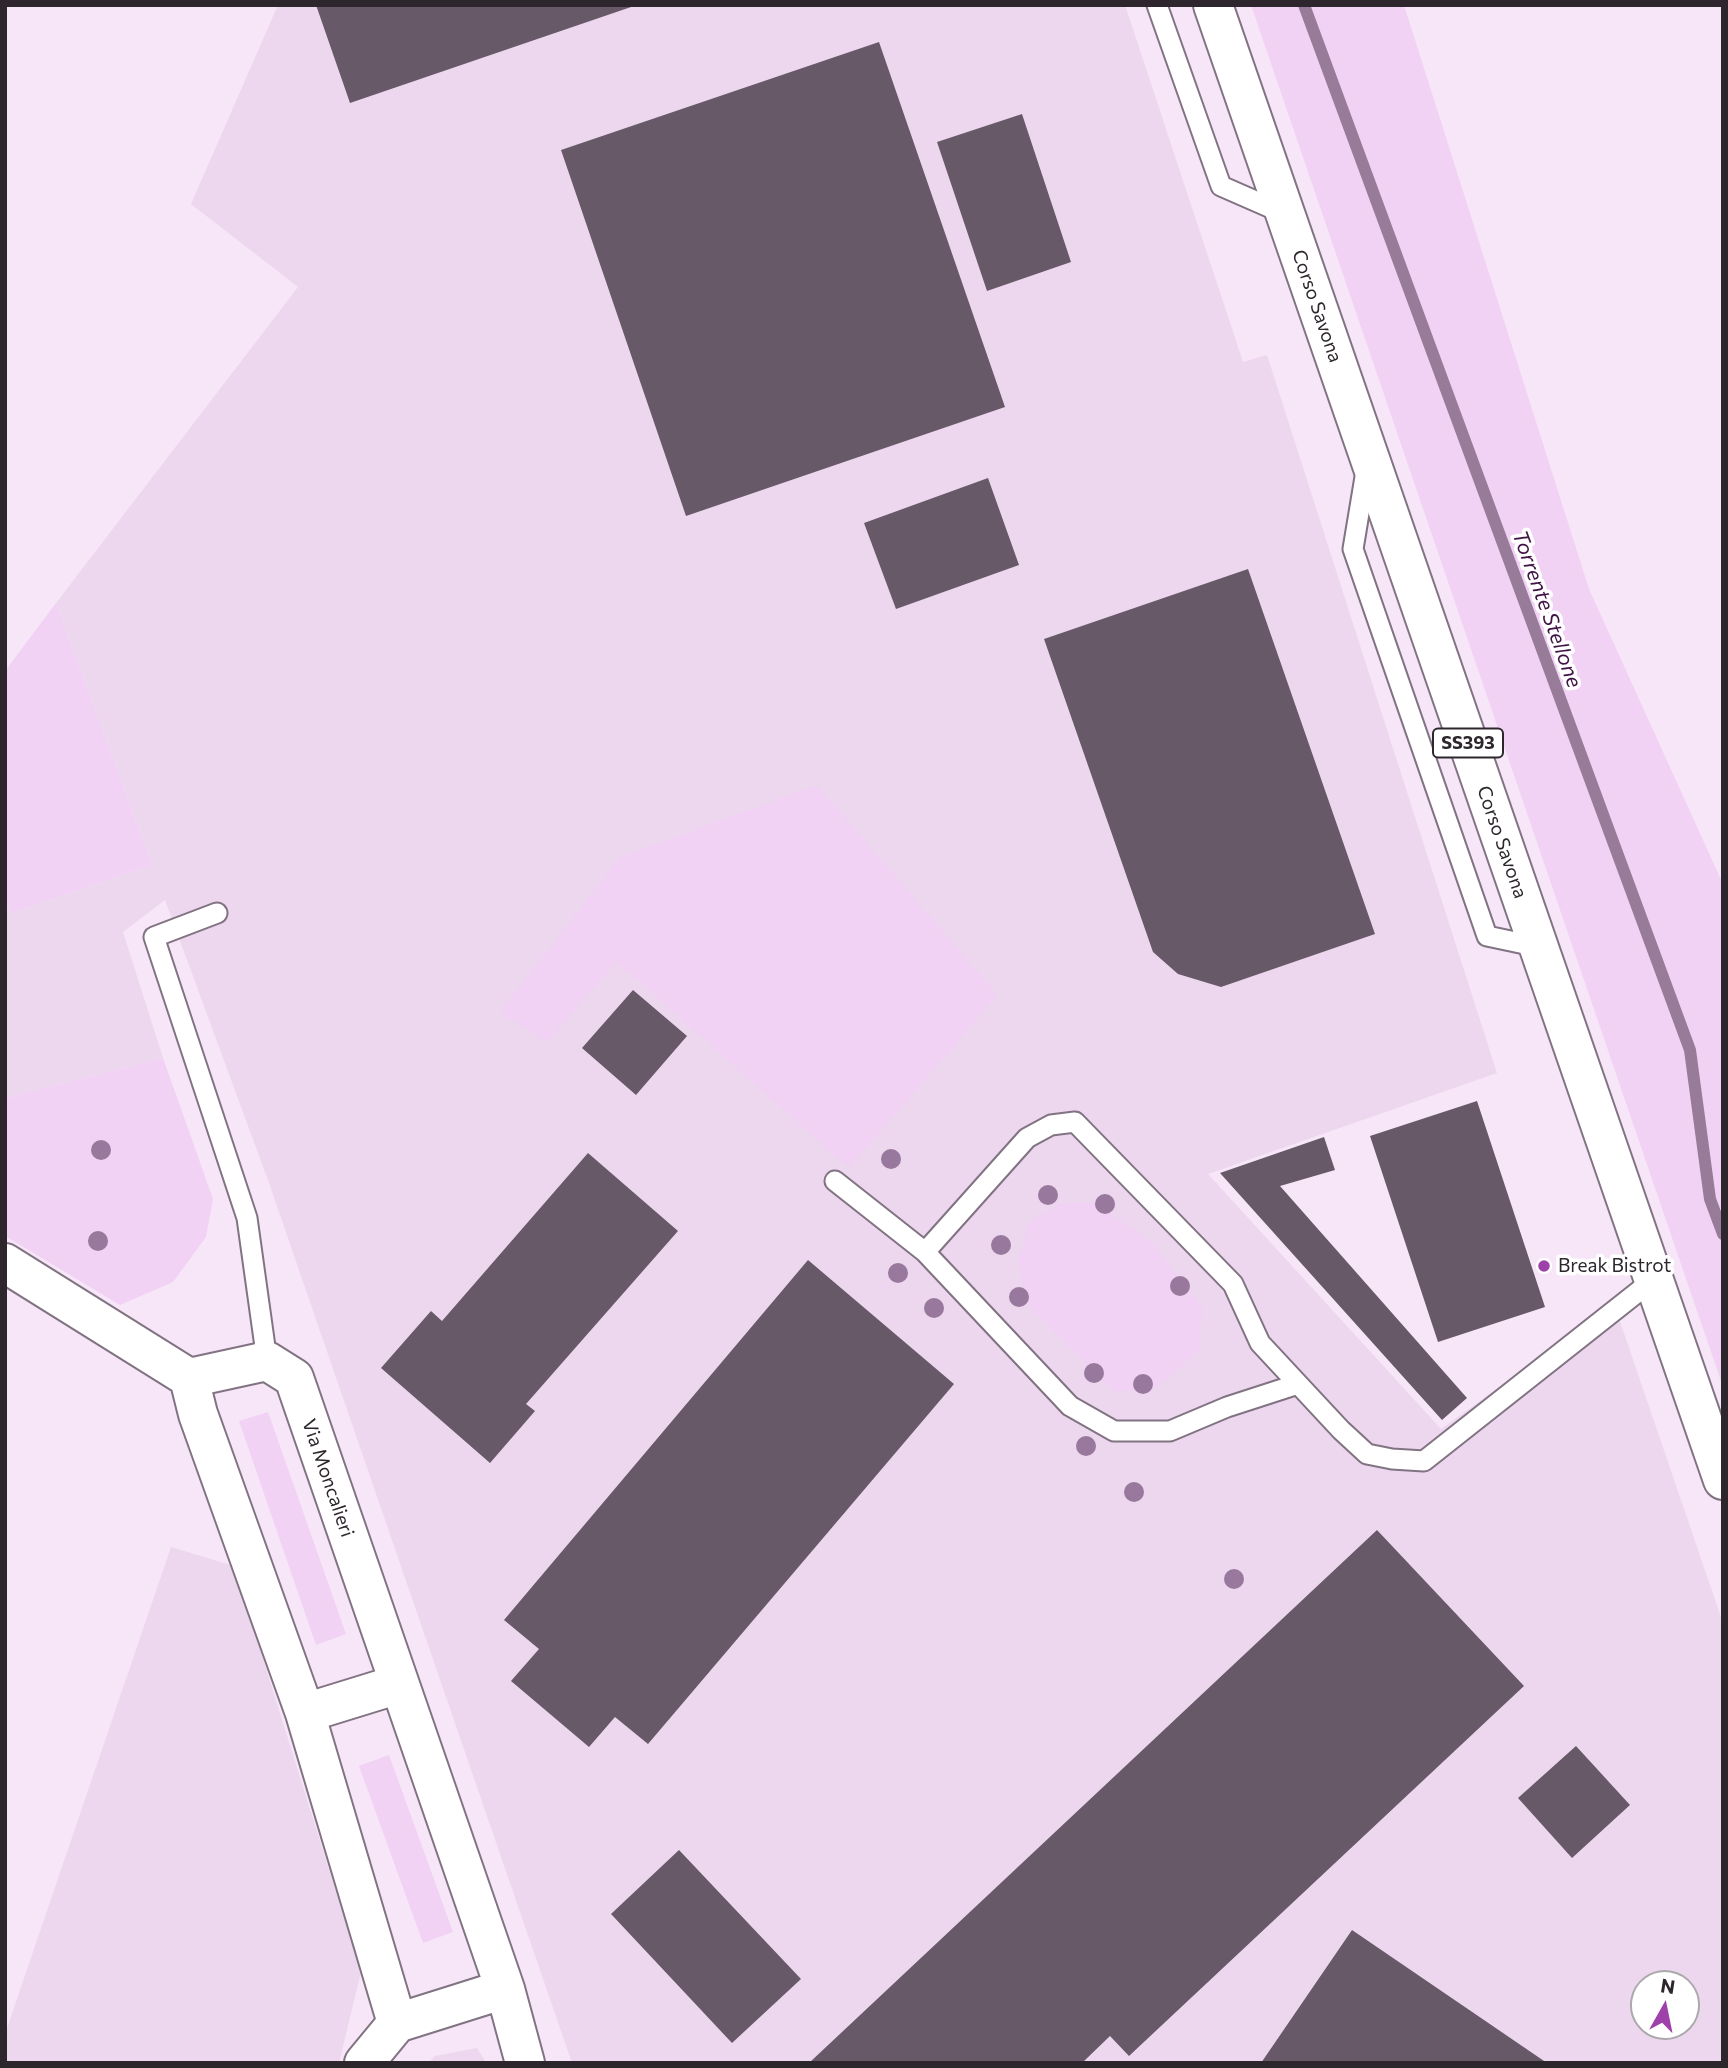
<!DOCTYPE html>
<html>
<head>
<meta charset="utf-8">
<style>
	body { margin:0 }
	#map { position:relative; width:1728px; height:2068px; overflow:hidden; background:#f6e6f7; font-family:Commissioner,sans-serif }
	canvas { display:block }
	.frame { position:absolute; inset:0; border:7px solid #2d272d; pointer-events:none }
	.north { position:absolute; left:1630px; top:1970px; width:70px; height:70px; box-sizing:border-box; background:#fff; border:2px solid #aba9ab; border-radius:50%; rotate:9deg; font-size:19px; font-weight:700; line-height:28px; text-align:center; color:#2d272d }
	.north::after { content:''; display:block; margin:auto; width:24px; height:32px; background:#9f41aa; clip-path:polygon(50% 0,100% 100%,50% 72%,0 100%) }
</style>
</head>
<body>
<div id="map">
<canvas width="1728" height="2068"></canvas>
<div class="frame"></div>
<div class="north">N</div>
</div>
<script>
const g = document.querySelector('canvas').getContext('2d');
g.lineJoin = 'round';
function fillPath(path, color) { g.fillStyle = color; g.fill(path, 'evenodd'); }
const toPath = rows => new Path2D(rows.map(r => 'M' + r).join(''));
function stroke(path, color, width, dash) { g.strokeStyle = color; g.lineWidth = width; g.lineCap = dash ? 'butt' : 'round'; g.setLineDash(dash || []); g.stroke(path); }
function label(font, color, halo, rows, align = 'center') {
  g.font = font + ' Commissioner,sans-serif'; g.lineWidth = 7; g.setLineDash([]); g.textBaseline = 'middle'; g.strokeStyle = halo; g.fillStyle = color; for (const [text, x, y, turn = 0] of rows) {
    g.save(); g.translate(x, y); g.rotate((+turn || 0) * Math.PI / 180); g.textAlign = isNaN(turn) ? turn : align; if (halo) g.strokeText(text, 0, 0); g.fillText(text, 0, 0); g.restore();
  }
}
const built = toPath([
	[278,5,1125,5,1243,362,1267,355,1497,1073,1208,1174,1441,1429,1614,1304,1723,1623,1723,2063,572,2063,269,1183,165,900,123,932,163,1058,5,1098,5,900,12,913,152,865,56,603,298,287,191,204],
	[1644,1984,1686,1984,1686,2026,1644,2026],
	[171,1547,234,1566,361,1972,339,2063,5,2063,5,2034],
	[477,2048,486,2063,428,2063,435,2056]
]);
const green = toPath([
	[1251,5,1404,5,1589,589,1723,884,1723,1387],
	[56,603,152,865,12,913,5,900,5,671],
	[817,785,998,995,849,1168,617,962,547,1042,499,1012,621,857],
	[163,1058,213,1199,206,1237,173,1282,120,1305,5,1236,5,1098],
	[1094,1202,1153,1243,1202,1307,1200,1350,1159,1386,1115,1392,1028,1306,1018,1260,1029,1223,1058,1204],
	[268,1412,346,1634,316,1645,239,1421],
	[389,1755,453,1932,423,1943,359,1766]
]);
const stream = toPath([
	[1304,5,1690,1050,1710,1199,1723,1234]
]);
const building = toPath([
	[316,5,634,5,634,6,350,103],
	[879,42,1005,407,686,516,561,150],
	[1022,114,1071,262,987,291,937,142],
	[988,478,1019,565,896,609,864,523],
	[1248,569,1375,934,1221,987,1178,974,1153,952,1044,639],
	[633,990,687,1036,636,1095,582,1048],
	[1477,1101,1545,1307,1438,1342,1370,1136],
	[1324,1137,1335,1170,1280,1186,1467,1398,1442,1420,1220,1173],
	[588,1153,678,1231,526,1404,535,1411,490,1463,381,1368,431,1311,442,1321],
	[808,1260,954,1384,648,1744,615,1717,589,1747,511,1681,539,1649,504,1620],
	[1377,1530,1524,1686,1129,2056,1110,2036,1082,2063,809,2063],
	[1576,1746,1630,1805,1572,1858,1518,1798],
	[679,1850,801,1979,732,2043,611,1914],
	[1352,1930,1547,2063,1261,2063]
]);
const service = toPath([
	[1157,5,1221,186,1285,214],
	[1366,471,1353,549,1487,936,1539,947],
	[217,913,154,937,247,1218,267,1361],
	[835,1181,925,1252,1070,1406,1114,1431,1170,1431,1227,1407,1298,1384],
	[925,1252,1027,1138,1051,1125,1075,1122,1233,1284,1260,1343,1341,1430,1367,1454,1392,1459,1424,1461,1653,1280]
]);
const minor = toPath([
	[5,1263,189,1378,198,1414,305,1713,397,2023],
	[189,1378,267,1361,294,1378,505,1989,525,2063],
	[305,1713,399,1684],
	[364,2063,397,2023,505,1989]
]);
const primary = toPath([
	[1213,5,1723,1480]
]);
const trees = [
	[101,1150],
	[891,1159],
	[1048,1195],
	[1105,1204],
	[98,1241],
	[1001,1245],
	[898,1273],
	[1180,1286],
	[1019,1297],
	[934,1308],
	[1094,1373],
	[1143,1384],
	[1086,1446],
	[1134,1492],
	[1234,1579]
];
const markers = [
	[1544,1266,7,"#9f41aa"]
];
const shields = [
	[1468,743,70]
];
const shieldNames = [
	["SS393",1468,743]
];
const streetNames = [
	["Corso Savona",1317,306,71],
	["Corso Savona",1502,842,71],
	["Via Moncalieri",328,1478,71]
];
const poiNames = [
	["Break Bistrot",1558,1266]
];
const waterNames = [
	["Torrente Stellone",1547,609,70]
];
fillPath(built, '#edd7ef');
fillPath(green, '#f1d2f4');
stroke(stream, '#977b99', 12);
fillPath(building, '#675968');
stroke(service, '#817382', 23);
stroke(minor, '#817382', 42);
stroke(primary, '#817382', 42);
stroke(service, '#fff', 19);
stroke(minor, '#fff', 38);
stroke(primary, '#fff', 38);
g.fillStyle = '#98789c';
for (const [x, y] of trees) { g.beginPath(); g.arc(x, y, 10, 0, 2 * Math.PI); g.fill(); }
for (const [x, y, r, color] of markers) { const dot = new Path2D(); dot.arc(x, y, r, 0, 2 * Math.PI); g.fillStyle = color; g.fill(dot); stroke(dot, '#fff', 2.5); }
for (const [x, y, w] of shields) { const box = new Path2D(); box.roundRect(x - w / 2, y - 14.5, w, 29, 5); g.fillStyle = '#fff'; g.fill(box); stroke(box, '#2d272d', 2); }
label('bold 18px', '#2d272d', null, shieldNames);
label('19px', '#2d272d', '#fff', streetNames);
label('19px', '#2d272d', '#fff', poiNames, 'left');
label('italic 21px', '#401345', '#fff', waterNames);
</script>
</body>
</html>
